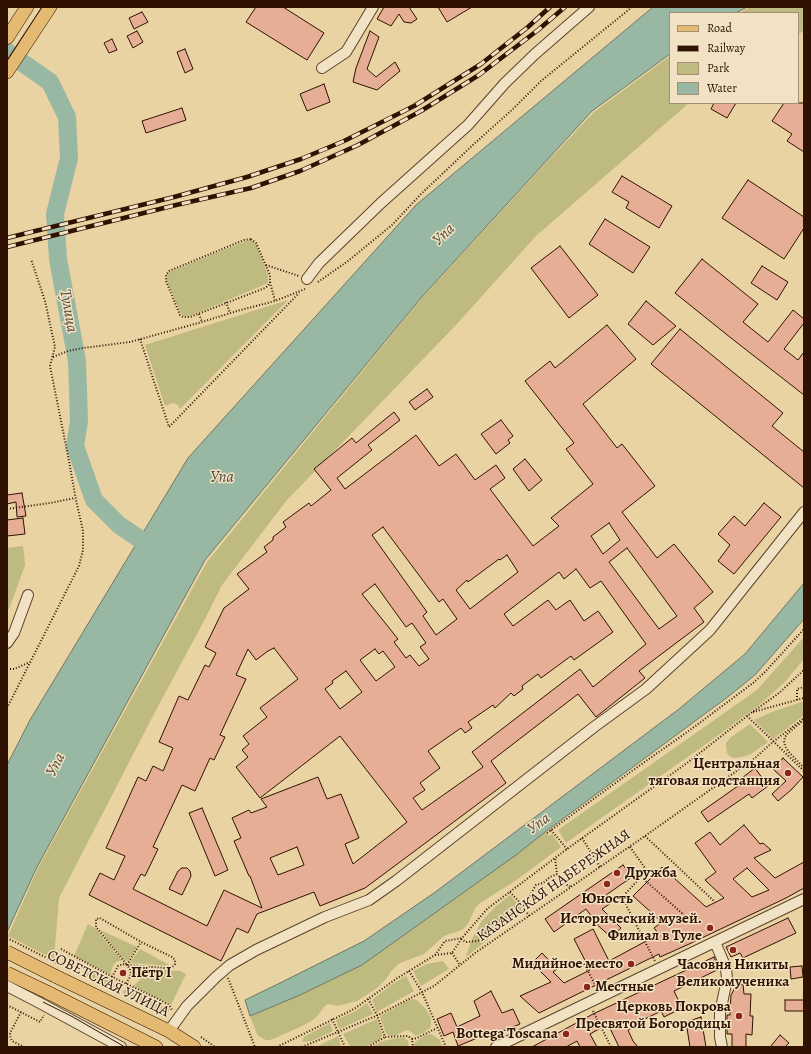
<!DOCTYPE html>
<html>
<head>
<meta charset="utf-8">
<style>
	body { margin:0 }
	#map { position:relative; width:811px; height:1054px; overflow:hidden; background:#e9d3a3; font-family:Alegreya,serif }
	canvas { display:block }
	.frame { position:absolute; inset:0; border:8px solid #301203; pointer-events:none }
	.legend { position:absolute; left:669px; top:12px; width:130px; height:92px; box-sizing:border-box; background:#f1e2c3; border:1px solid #a48f76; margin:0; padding:5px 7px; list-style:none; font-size:12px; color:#301203 }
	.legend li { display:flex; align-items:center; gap:8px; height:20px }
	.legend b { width:20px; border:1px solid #a48f76 }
</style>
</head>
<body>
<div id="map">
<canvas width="811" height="1054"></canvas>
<div class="frame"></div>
<ul class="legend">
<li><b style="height:5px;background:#e4ba72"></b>Road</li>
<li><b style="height:5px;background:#301203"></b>Railway</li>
<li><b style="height:11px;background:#beba80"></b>Park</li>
<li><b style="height:11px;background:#98b8a3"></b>Water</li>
</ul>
</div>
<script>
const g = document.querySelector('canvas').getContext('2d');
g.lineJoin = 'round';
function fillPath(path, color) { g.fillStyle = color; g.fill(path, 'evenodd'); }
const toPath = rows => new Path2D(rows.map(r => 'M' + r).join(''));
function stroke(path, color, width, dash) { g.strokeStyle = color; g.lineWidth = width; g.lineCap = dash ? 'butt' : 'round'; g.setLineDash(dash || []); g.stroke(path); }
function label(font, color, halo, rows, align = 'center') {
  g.font = font + ' Alegreya,serif'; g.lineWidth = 3; g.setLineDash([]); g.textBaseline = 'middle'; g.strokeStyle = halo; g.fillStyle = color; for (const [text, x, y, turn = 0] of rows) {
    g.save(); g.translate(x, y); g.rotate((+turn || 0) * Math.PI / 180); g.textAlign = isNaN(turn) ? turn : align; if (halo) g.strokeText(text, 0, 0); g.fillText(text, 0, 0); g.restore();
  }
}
const green = toPath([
	[750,7,804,7,804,31,798,34,798,13,739,13],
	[670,56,670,103,689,103,536,236,456,325,287,500,222,585,204,621,155,712,59,898,54,959,8,936,38,868,207,562,421,299,544,165,594,112],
	[248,240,251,240,256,244,268,275,268,282,266,284,190,316,184,316,181,314,167,281,167,275,169,272],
	[288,300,180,409,178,405,173,403,165,406,145,345],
	[23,546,24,553,25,565,9,609,7,610,7,548],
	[804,637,804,659,785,682,759,705,720,734,566,843,558,830,757,690],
	[804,701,804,715,773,739,754,720,772,712],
	[750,724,768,742,751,754,742,757,733,758,728,755,726,748,726,743,730,738],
	[545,832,549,836,552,834,561,847,515,881,480,903,475,908,468,924,462,930,444,936,424,954,400,963,392,970,386,979,377,988,357,1001,338,1006,328,1004,324,1007,319,1014,313,1020,300,1027,271,1040,266,1040,260,1037,257,1034,250,1016,300,995,362,965,476,884],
	[510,895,524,912,507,924,466,957,471,941,481,922,495,907],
	[88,924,95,928,122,961,118,961,114,964,111,971,111,975,74,956],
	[100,930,137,947,128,961,124,960],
	[140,949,171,966,130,963],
	[443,961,449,969,421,986,413,971,427,964],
	[87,967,112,980,115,986,113,989,87,976],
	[135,968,180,971,186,974,171,1005,133,986,140,980,139,972],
	[406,976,414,991,377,1012,372,1000,391,985],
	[124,990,130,990,170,1010,163,1014,123,993],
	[412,999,416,1000,419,1002,426,1009,431,1019,431,1024,430,1028,423,1033,416,1036,410,1031,407,1030,394,1036,391,1036,388,1035,386,1033,380,1017,382,1015,407,1001],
	[367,1003,373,1014,339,1029,336,1020,356,1011],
	[377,1019,382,1033,382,1036,379,1040,364,1047,352,1047,349,1045,343,1034],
	[330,1023,333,1031,312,1041,302,1042,304,1037],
	[430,1034,433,1035,437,1038,440,1040,442,1047,414,1047,415,1042,426,1035],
	[338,1036,340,1042,341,1047,316,1047],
	[397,1038,404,1038,408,1041,409,1047,371,1047,383,1041]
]);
const water = toPath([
	[653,7,747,7,736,13,670,13,670,54,592,111,420,299,205,560,37,867,7,932,7,765,30,720,188,458,416,205,653,7],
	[804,583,804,619,755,675,729,696,545,832,516,855,362,965,300,995,250,1016,245,1000,278,984,364,941,434,893,679,709,745,654,804,583]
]);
const river = toPath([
	[7,52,50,82,67,117,69,158,55,214,58,259,77,361,79,421,75,446,94,500,119,525,159,552]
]);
const building = toPath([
	[256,7,283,7,324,33,307,60,246,22,256,7],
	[384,7,409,7,417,19,411,23,404,22,399,14,391,26,377,19,384,7],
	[438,7,472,7,447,22,438,7],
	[142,12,148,22,134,29,129,18,142,12],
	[137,31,143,42,133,48,127,36,137,31],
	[370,31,379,37,367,69,376,77,395,62,400,71,377,90,353,82,356,68,370,31],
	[112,39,117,50,109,53,104,43,112,39],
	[185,49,193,69,185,73,177,52,185,49],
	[324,84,330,102,307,111,300,94,324,84],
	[714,103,736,103,727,118,711,109,714,103],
	[784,103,804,103,804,152,787,141,792,134,772,121,784,103],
	[182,108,186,120,146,133,142,121,182,108],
	[622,176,672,206,659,228,626,208,629,202,612,192,622,176],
	[748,180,804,217,804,228,784,259,722,218,748,180],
	[605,219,650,247,633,273,589,244,605,219],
	[560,246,598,295,569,318,531,268,560,246],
	[702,259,758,304,743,322,768,342,793,310,804,319,804,323,784,349,798,360,804,352,804,395,731,338,675,293,702,259],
	[762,266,788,282,777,300,751,283,762,266],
	[646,301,676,326,653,345,628,324,646,301],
	[607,325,636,359,583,404,617,448,622,444,655,486,622,512,657,558,674,544,713,592,694,608,704,622,639,671,645,678,596,717,578,694,491,761,506,783,365,888,320,906,314,892,257,914,248,933,237,928,221,961,89,895,100,873,114,880,125,856,106,848,138,777,146,781,153,766,163,771,173,748,159,742,179,696,188,700,205,665,209,667,216,653,205,647,224,608,249,589,237,574,267,552,264,547,273,540,273,537,286,527,283,522,309,503,311,506,331,490,314,469,352,438,356,443,394,412,400,420,368,445,372,450,337,478,345,489,416,435,439,466,456,454,475,480,496,465,505,478,490,489,533,546,559,526,551,518,593,484,566,449,574,443,525,381,550,361,555,368,607,325],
	[609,523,620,540,603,554,591,536,609,523],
	[383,527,439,602,443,599,457,619,436,635,423,616,427,612,372,535,383,527],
	[627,548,677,616,659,629,609,562,627,548],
	[507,555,518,572,470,609,456,590,467,580,468,582,499,559,500,560,507,555],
	[576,569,590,588,601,581,646,644,593,687,580,669,472,752,483,767,422,810,413,798,425,790,420,783,440,768,428,751,461,728,465,733,472,728,468,722,493,705,495,708,511,693,514,696,523,689,522,686,538,674,541,678,571,656,574,660,613,632,598,611,584,621,570,600,556,610,548,600,513,626,504,614,559,572,564,579,576,569],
	[375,584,406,627,412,623,426,643,420,647,429,659,419,666,410,655,406,658,394,642,398,639,362,594,375,584],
	[274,648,298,679,260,708,267,717,243,736,249,744,242,750,248,757,236,767,260,798,340,736,407,822,353,864,345,844,359,838,341,794,327,799,318,777,261,799,267,807,251,813,249,810,232,818,241,838,234,841,249,876,250,876,262,908,224,890,207,926,133,889,141,874,145,876,158,849,153,847,182,785,195,791,210,758,214,760,225,737,220,735,246,679,236,675,248,649,256,660,268,651,274,648],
	[375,649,379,654,383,651,395,667,376,681,360,660,375,649],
	[346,671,362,692,340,709,325,689,333,683,332,681,346,671],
	[297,847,304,865,278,875,270,858,297,847],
	[680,329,783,413,772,426,804,452,804,488,651,364,680,329],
	[427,389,433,397,415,410,409,402,427,389],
	[501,420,513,436,508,440,510,443,496,454,481,434,501,420],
	[525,459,542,480,529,491,513,469,525,459],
	[22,493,26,516,17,517,16,502,7,504,7,495,22,493],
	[764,503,781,517,734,574,718,561,730,545,718,534,734,516,745,526,764,503],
	[23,518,25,534,7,536,7,520,23,518],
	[783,758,803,777,791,790,778,801,772,794,786,781,773,769,783,758],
	[755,768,768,786,752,798,749,794,708,822,701,812,745,781,742,778,755,768],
	[202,808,228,870,215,876,189,813,202,808],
	[744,825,760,844,763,843,771,850,754,858,775,878,804,862,804,888,786,898,687,945,660,957,659,954,539,1013,520,996,551,982,532,963,542,953,557,969,553,972,564,983,590,970,574,939,593,929,609,961,650,939,649,937,658,933,654,928,662,922,633,896,662,867,706,907,724,898,705,880,716,872,695,843,710,832,720,845,744,825],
	[747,868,769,890,752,897,733,879,747,868],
	[623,865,632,877,606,895,611,903,602,909,621,928,612,938,594,922,595,921,586,909,554,932,545,919,623,865],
	[182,868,187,868,190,871,191,876,182,895,169,889,178,871,182,868],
	[788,918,796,933,743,958,740,953,731,957,726,947,788,918],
	[714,957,719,969,674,991,682,1008,664,1017,661,1011,637,1023,637,1025,628,1030,633,1041,638,1047,619,1047,608,1024,590,1034,597,1047,580,1047,577,1041,566,1047,532,1047,593,1014,714,957],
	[802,966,803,977,791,979,790,967,802,966],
	[743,984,744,994,751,994,750,1016,753,1016,752,1035,746,1034,746,1047,732,1047,732,1034,727,1034,727,1015,730,1015,731,995,735,988,743,984],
	[491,991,502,1013,513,1009,520,1024,489,1037,487,1034,458,1046,453,1032,444,1036,437,1019,451,1013,457,1027,480,1016,474,1001,491,991],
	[785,1000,804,1000,804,1011,785,1011,785,1000],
	[701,1017,706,1047,690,1047,686,1022,701,1017],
	[780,1035,789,1043,785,1047,770,1047,780,1035]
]);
const path = toPath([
	[251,239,256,243,270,275,270,282,268,286,265,288,190,317,183,317,180,315,166,281,166,275,169,271,244,240,251,239],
	[266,265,299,276],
	[270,282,275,301],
	[318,282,348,261,392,225,421,194,475,143,513,109,541,81,632,7],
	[226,302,230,313],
	[199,314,202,322],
	[140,339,169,427,299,293],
	[53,357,68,351,83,348,130,342,202,322,237,311,275,301,305,289],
	[7,509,50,503,75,498],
	[7,669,14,669,30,662],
	[797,700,797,689,804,687],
	[7,708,79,566,83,550,83,531,76,500,69,461,50,366,55,347,45,301,31,259],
	[753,712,804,698],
	[747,716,804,771],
	[804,720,788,733,785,737,784,741,785,746,788,751,804,768],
	[551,830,567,849],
	[547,833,629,773,690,730,753,683,765,672,804,629],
	[645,836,715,902],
	[582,838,600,867],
	[630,847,645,868,641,877,625,894,626,905,655,961],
	[557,874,564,884,572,887],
	[641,877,684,915],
	[510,892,523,906,529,916],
	[100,918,141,942,172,957,175,960,175,964,172,967,165,968,127,965,96,927,96,919,100,918],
	[461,939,466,942,477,941,484,939,488,925,492,922,501,920,510,915,515,907,523,906,528,901,533,890,536,885,543,883,550,877,557,874,555,858],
	[61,949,118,980,154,997,169,1005,172,1010],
	[452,953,460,965],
	[435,955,452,953,462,938],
	[584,964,597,988],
	[127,965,141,942],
	[409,971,422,992,446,1047],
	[112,977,118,966,123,964,127,965,130,969,131,973,130,977,126,984],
	[228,978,255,1047],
	[368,999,377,1015,385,1037,408,1036,412,1039,413,1047],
	[7,1005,40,1022,44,1015],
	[593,1011,611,1047],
	[21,1012,10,1033,10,1036,12,1041,24,1047],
	[332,1019,345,1047],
	[201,1037,215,1047],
	[412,1039,417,1038,437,1028],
	[277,1047,354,1009,396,979,435,955,445,941,462,938,487,909,567,849,687,763,747,716,779,693,804,670],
	[302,1047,376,1016,434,986,475,953,645,836,755,758,774,741,804,718],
	[368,1047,385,1037]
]);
const minor = toPath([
	[322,68,346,52,373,7],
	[307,279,319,263,381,203,468,125,505,83,535,54,589,7],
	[7,643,14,633,28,595],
	[715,942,726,968,727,979,720,1013,720,1037,722,1047],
	[38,1002,121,1047],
	[169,1031,187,1006,216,977,230,965,256,950,325,917,369,900,396,881,594,727,646,689,710,630,804,512],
	[496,1047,804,899]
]);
const major = toPath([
	[7,38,27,7],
	[7,72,50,7],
	[55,976,169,1031,194,1047],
	[47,992,156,1047]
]);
const tram = toPath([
	[7,61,42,7],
	[7,984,73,1017,125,1047]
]);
const rail = toPath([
	[7,238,174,197,247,177,301,159,344,141,414,106,481,64,528,27,550,7],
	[7,247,176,205,251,188,300,171,358,145,421,111,479,75,538,30,565,7]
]);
const pathBridge = toPath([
	[7,938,61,965]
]);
const minorBridge = toPath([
	[7,986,38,1002]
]);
const majorBridge = toPath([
	[7,952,55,976],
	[7,973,47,992]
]);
const markers = [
	[788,773,4,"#8f2418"],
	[617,873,4,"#8f2418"],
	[607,884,4,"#8f2418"],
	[710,928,4,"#8f2418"],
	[733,950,4,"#8f2418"],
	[631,964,4,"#8f2418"],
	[123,973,4,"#8f2418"],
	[587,987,4,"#8f2418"],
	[739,1016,4,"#8f2418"],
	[566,1034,4,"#8f2418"]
];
const poiNames = [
	["Центральная",780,764],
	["тяговая подстанция",780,781],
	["Дружба",625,873,"left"],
	["Юность",607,899,"center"],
	["Исторический музей.",702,919],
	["Филиал в Туле",702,936],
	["Мидийное место",623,964],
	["Часовня Никиты",733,965,"center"],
	["Великомученика",733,982,"center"],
	["Пётр I",131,973,"left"],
	["Местные",595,987,"left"],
	["Церковь Покрова",731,1007],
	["Пресвятой Богородицы",731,1024],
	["Bottega Toscana",558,1034]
];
const streetNames = [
	["КАЗАНСКАЯ НАБЕРЕЖНАЯ",554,886,-35],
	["СОВЕТСКАЯ УЛИЦА",108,984,26]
];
const waterNames = [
	["Упа",444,235,-44],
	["Тулица",68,311,80],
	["Упа",222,478],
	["Упа",56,765,-63],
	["Упа",539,824,-36]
];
fillPath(green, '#beba80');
fillPath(water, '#98b8a3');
stroke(water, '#6e7663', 1);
stroke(river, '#98b8a3', 18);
fillPath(building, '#e6ae94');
stroke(building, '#301203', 1);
stroke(minor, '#5e422b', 12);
stroke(major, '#301203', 14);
stroke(path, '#301203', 2, [1, 2]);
stroke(minor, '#f1e2c3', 10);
stroke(major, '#e4ba72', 13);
stroke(tram, '#301203', 1);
stroke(rail, '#301203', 4.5);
stroke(rail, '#f1e2c3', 3, [9]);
stroke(minorBridge, '#5e422b', 12, []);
stroke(majorBridge, '#301203', 14, []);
stroke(pathBridge, '#301203', 2, [1, 2]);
stroke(minorBridge, '#f1e2c3', 10);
stroke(majorBridge, '#e4ba72', 13);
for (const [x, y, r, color] of markers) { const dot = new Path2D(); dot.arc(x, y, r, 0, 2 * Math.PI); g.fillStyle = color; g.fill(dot); stroke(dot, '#f1e2c3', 1.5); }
label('bold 15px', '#301203', '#f1e2c3', poiNames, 'right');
label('15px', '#301203', '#f1e2c3', streetNames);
label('italic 16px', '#544c3b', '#f1e2c3', waterNames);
</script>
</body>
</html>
